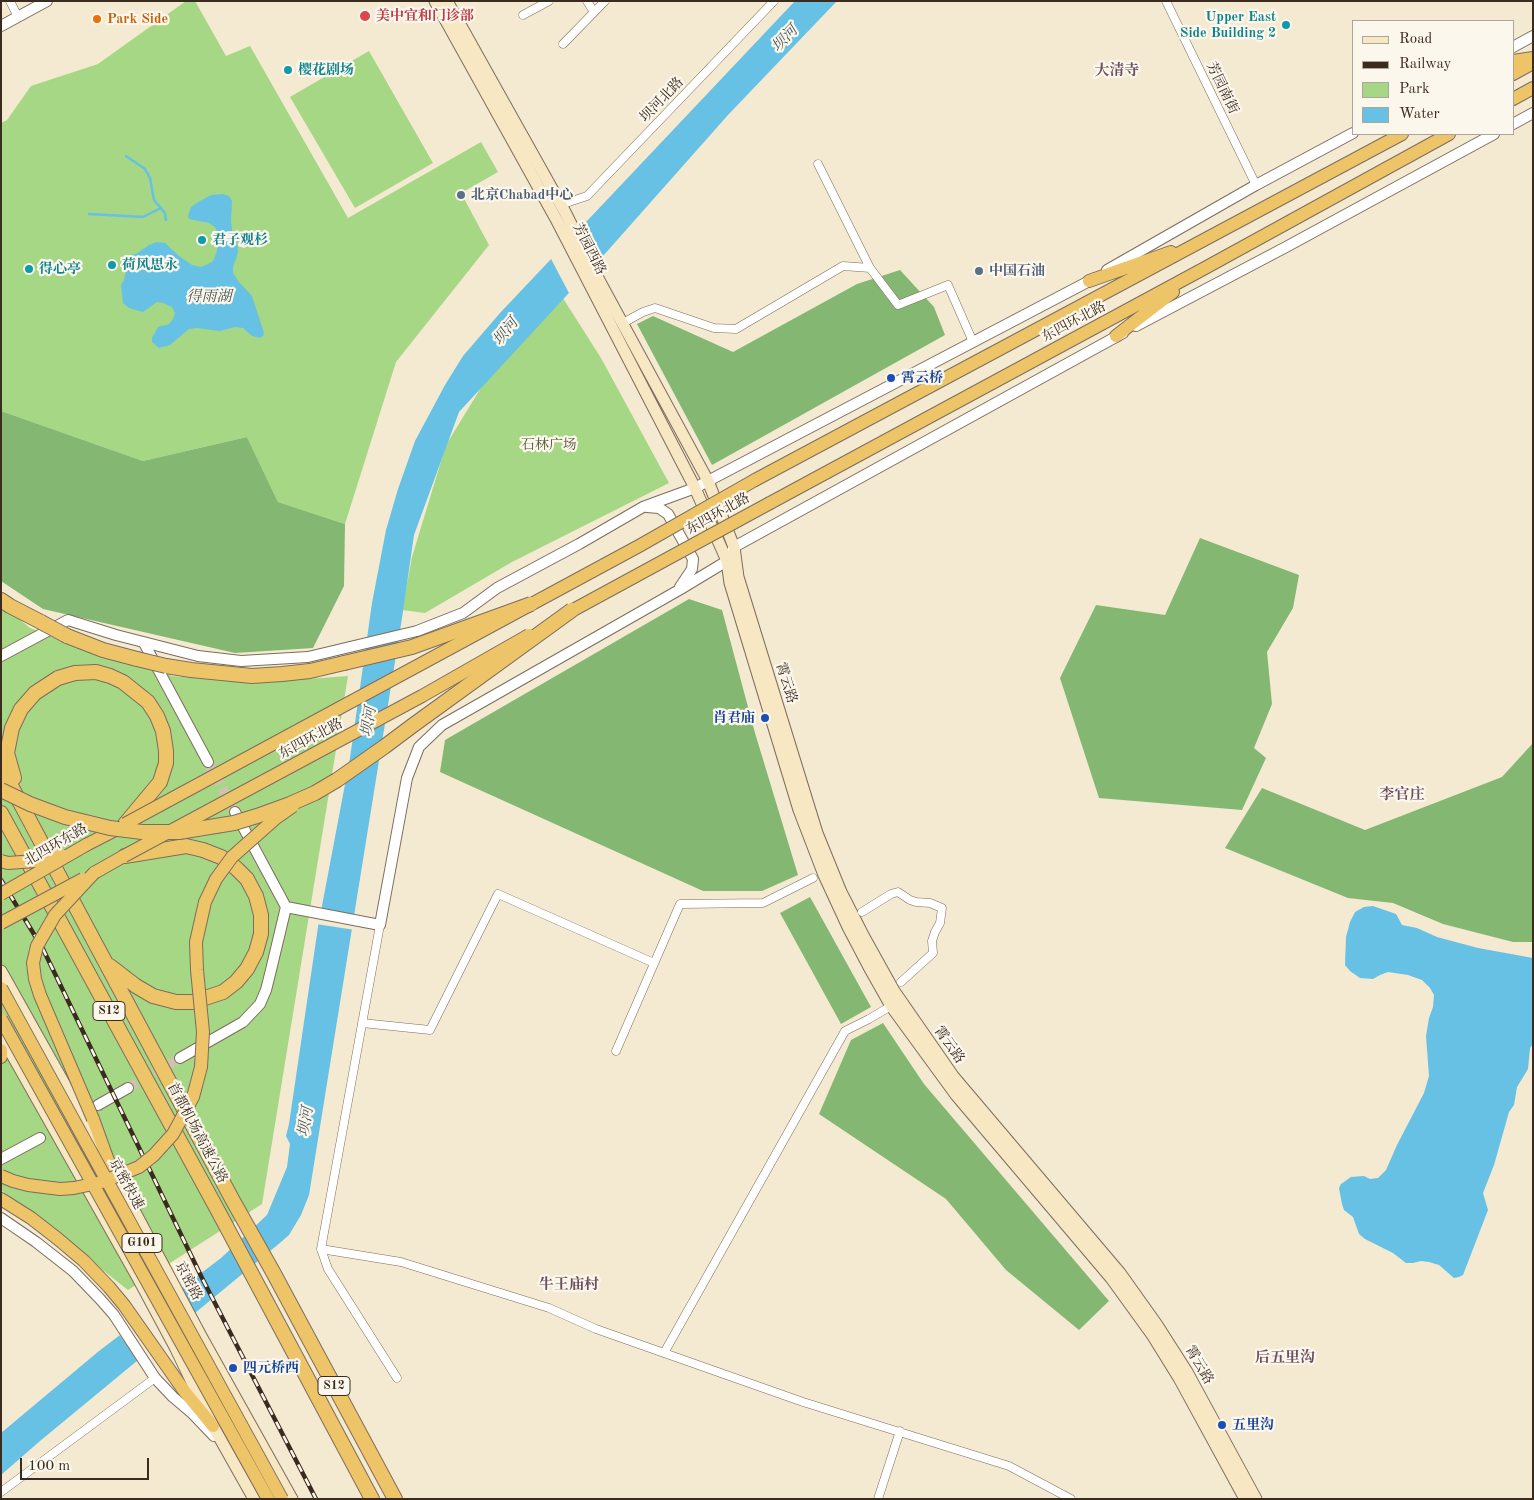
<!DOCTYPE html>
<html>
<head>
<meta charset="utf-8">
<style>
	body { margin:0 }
	#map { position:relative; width:1534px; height:1500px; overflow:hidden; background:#f4e9d1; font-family:"Old Standard TT",serif }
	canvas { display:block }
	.frame { position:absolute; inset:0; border:2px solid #3b2a1e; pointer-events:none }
	.legend { position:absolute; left:1352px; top:20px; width:162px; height:115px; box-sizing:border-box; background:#fbf7ec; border:1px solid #aea59a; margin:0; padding:6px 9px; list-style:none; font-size:15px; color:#3b2a1e }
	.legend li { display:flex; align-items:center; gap:10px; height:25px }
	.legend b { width:25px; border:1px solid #aea59a }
	.scale { position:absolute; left:20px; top:1458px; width:129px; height:22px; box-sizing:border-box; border:2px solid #3b2a1e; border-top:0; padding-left:6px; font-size:15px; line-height:18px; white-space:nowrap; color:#3b2a1e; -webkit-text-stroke:4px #fbf7ec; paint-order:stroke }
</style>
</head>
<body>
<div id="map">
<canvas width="1534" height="1500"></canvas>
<div class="frame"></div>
<ul class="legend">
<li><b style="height:6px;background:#f8e7c3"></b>Road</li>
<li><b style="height:6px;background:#3b2a1e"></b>Railway</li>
<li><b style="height:14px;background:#a6d785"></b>Park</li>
<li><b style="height:14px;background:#66c1e4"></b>Water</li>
</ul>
<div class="scale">100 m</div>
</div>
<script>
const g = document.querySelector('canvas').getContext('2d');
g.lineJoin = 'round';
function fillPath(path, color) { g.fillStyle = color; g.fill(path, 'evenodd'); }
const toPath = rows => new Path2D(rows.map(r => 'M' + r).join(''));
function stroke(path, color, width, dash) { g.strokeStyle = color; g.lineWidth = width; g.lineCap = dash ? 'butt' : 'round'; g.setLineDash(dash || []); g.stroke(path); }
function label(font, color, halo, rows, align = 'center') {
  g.font = font + ' "Old Standard TT","Noto Serif SC",serif'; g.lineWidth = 4.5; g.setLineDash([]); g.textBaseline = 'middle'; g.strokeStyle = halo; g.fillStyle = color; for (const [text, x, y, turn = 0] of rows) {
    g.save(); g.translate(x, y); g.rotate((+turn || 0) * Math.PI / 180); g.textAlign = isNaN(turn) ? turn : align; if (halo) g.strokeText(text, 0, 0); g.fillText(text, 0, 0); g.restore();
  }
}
const green = toPath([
	[186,1,195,1,226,56,250,46,348,218,481,142,498,172,461,193,489,245,396,362,345,524,278,502,247,437,143,461,1,411,1,123,7,120,31,86,98,64],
	[369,51,433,163,355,208,290,97],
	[559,292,601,358,669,483,512,562,425,613,402,610,412,557,446,445,490,373],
	[1,604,30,628,172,676,248,683,348,676,262,1204,128,1290,1,1190]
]);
const forest = toPath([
	[900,270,934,307,945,335,712,465,637,324,653,316,733,352,857,284],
	[1,411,143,461,247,437,278,502,345,524,344,586,313,648,235,653,43,609,1,581],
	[1200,538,1299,575,1293,608,1267,652,1272,704,1254,748,1266,758,1242,810,1099,798,1060,678,1096,605,1165,615],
	[689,599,722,610,755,733,798,875,762,891,703,891,440,772,445,740],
	[1533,743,1533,942,1513,942,1443,924,1393,903,1348,898,1225,848,1262,788,1365,830,1502,777],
	[810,897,871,1007,841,1024,780,913],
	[883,1023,924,1084,1109,1301,1079,1330,1006,1270,946,1199,819,1114,851,1040]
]);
const water = toPath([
	[795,1,837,1,728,115,603,256,459,412,414,535,402,618,309,1195,301,1215,289,1235,281,1242,40,1441,1,1475,1,1433,99,1351,221,1258,267,1215,287,1167,290,1144,286,1136,289,1124,318,927,350,758,372,603,386,530,398,489,415,441,445,385,463,356,500,313],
	[223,194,229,196,232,201,231,221,232,231,237,239,238,253,233,267,233,273,239,282,252,296,264,333,263,336,260,338,252,336,243,328,235,327,220,331,197,328,189,329,170,345,159,348,152,342,152,338,158,327,169,324,173,319,175,313,172,307,163,303,157,302,143,312,129,308,123,303,121,285,124,280,129,258,130,255,136,254,149,245,157,242,165,243,179,256,192,265,201,267,208,264,213,261,217,251,218,235,216,228,209,223,189,219,188,216,191,207,200,201,211,195],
	[1373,906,1396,914,1402,925,1417,928,1437,937,1478,948,1533,958,1533,1044,1530,1048,1528,1069,1517,1087,1514,1105,1509,1112,1494,1165,1483,1193,1488,1210,1463,1275,1459,1277,1454,1278,1439,1265,1429,1262,1421,1261,1413,1263,1406,1263,1393,1253,1365,1239,1359,1234,1353,1217,1344,1210,1342,1204,1339,1188,1341,1184,1351,1177,1364,1176,1370,1179,1378,1178,1386,1170,1397,1145,1424,1093,1429,1076,1426,1036,1429,1018,1433,1007,1434,995,1430,988,1422,980,1408,975,1388,972,1380,975,1373,979,1360,978,1350,971,1345,965,1346,937,1350,922,1355,912,1364,907]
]);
const pier = toPath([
	[584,221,603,259,570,295,550,257],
	[319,909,357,915,355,930,316,924],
	[178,1287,194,1317,139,1361,118,1333]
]);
const stream = toPath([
	[126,156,145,169,150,178,154,200,165,213,166,220],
	[89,214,143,217,161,208]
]);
const tertiaryTunnel = toPath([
	[208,762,235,812],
	[128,1088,180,1058]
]);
const minor = toPath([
	[10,1,18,17],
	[587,1,594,12],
	[1166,1,1256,185],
	[523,15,549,1],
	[563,44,605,1],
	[818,164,870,268],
	[560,205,587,196,774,1],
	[623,323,643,312,655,308,714,328,736,329,843,266,870,268,898,305,948,285,973,342],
	[862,912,891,894,898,892,910,900,916,902,930,903,942,908,940,923,935,932,932,941,933,953,901,982],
	[380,925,321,1249,401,1262,549,1308,596,1329,803,1402,1009,1466,1071,1499],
	[362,1023,430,1030,498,894,654,963],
	[616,1051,680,904,763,903,813,878],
	[321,1249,328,1269,397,1378],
	[664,1353,845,1031,869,1019,891,1006],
	[1,1492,155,1378],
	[878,1499,900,1431]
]);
const tertiary = toPath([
	[1,26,47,1],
	[1513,47,1533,36],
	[1513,124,1533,113],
	[1107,270,1256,185,1353,133],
	[1136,326,1286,247,1494,134],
	[647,507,659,508,668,514,693,559,692,569,680,587],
	[144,643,208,762],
	[1,656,68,620,116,635,198,656,241,661,308,657,417,631,463,613,497,588,579,544,643,507,695,488,708,481,1095,278],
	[286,907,380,925,407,778,419,747,442,725,679,590,727,561,734,547,1123,333],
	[180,1058,243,1022,260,1004,266,990,271,970,286,907,235,812],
	[98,1105,128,1088],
	[1,1159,40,1138],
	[1,1218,36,1242,73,1271,100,1299,114,1315,155,1378,173,1397,193,1414,214,1436]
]);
const secondary = toPath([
	[435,1,556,219,695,488,727,561,730,583,799,810,824,875,848,927,869,967,891,1006,956,1095,1111,1278,1153,1336,1179,1378,1245,1499],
	[447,1,565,212,599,280,708,481,734,547,738,577,817,833,841,892,864,937,894,991,953,1076,1120,1273,1157,1325,1187,1372,1256,1499],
	[1,971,98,1144],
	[1,1035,138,1278,176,1349,213,1426,254,1499],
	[112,1169,201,1336,292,1499]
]);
const trunk = toPath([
	[1513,61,1533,58],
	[1513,74,1533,63],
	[1513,99,1533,88],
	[1089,281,1171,252],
	[1116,336,1173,292],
	[755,480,1402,134],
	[770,503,1205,268,1449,134],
	[86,845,121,827],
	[94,873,124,856],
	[1,1050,1,1057],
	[93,1119,110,1166],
	[1,1199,31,1218,58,1239,84,1261,109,1287,124,1305,185,1392,213,1426]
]);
const motorway = toPath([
	[1,600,10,606,41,622],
	[67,636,103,650,137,659],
	[166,666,191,670,252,676,282,674,310,671,344,663],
	[1,767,232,1199,273,1272,395,1499],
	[14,778,7,753,12,728,21,709,35,693,58,678,75,673,96,672,110,676,123,682,148,702,157,716,163,731,166,751,166,763,160,782,125,824],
	[1,813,217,1209,372,1499],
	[110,966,136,986,153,996,176,1002,193,1002,223,992,236,982,247,969,256,952,261,934,261,915,256,896,247,879,236,868,221,857,203,850,186,846,125,856]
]);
const rail = toPath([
	[1,880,43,949,202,1278,316,1499]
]);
const trunkBridge = toPath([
	[564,615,770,503],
	[125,824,639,546,755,480],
	[124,856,422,696,529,635],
	[1,861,8,863,35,861,60,854],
	[1,894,86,845],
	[1,923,83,879],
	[1,988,282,1499],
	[1,1019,268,1499],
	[93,1119,40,995,35,979,33,963,37,946,55,915,94,873],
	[1,1176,13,1181,28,1185,60,1189,74,1188,102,1182,139,1167,154,1155,173,1134,193,1097,201,1067,203,1032,197,970,196,942,205,902,216,879,232,857,276,818,293,806]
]);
const motorwayBridge = toPath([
	[41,622,67,636],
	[137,659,166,666],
	[344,663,412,647,531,604],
	[1,790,30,804,65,817,110,828,142,832,179,832,234,823,257,816,290,804,315,793,337,780,384,747,412,726,572,610]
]);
const markers = [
	[365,16,6,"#e0444e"],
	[97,19,5,"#e8710a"],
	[1286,25,5,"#0f9aa8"],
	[288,70,5,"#0f9aa8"],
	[461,195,5,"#5c6f8a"],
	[202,240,5,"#0f9aa8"],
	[112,265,5,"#0f9aa8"],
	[29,269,5,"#0f9aa8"],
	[979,271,5,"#5c6f8a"],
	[891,378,5,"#1a4fb4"],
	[765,718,5,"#1a4fb4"],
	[233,1368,5,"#1a4fb4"],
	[1222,1425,5,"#1a4fb4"]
];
const shields = [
	[109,1011,32],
	[142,1243,40],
	[334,1386,32]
];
const shieldNames = [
	["S12",109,1011],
	["G101",142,1243],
	["S12",334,1386]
];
const healthNames = [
	["美中宜和门诊部",376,16]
];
const cultureNames = [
	["Upper East",1276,17,"right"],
	["Side Building 2",1276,33,"right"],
	["樱花剧场",298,70],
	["君子观杉",212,240],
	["荷风思永",122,265],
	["得心亭",39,269]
];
const foodNames = [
	["Park Side",107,19]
];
const streetNames = [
	["芳园南街",1222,88,64],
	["坝河北路",662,100,-46],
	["芳园西路",589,249,63],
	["东四环北路",1074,322,-28],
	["东四环北路",718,514,-29],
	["霄云路",786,683,73],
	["东四环北路",311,739,-28],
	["北四环东路",56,845,-30],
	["霄云路",949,1045,55],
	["首都机场高速公路",197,1133,62],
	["京密快速",126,1184,61],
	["京密路",188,1281,62],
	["霄云路",1199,1365,60]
];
const serviceNames = [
	["北京Chabad中心",471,195],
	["中国石油",989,271]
];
const transitNames = [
	["霄云桥",901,378],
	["肖君庙",755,718,"right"],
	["四元桥西",243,1368],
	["五里沟",1232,1425]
];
const parkNames = [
	["石林广场",549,445]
];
const waterNames = [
	["坝河",785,39,-46],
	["得雨湖",209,297],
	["坝河",506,332,-51],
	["坝河",369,722,-81],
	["坝河",306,1122,-81]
];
const neighbourhoodNames = [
	["大清寺",1117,71],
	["李官庄",1402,795],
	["牛王庙村",569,1285],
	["后五里沟",1285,1358]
];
fillPath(green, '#a6d785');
fillPath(forest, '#84b872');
fillPath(water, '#66c1e4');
fillPath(pier, '#f4e9d1');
stroke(stream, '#66c1e4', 2.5);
stroke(tertiaryTunnel, '#cfc3ad', 10, [10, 5]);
stroke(minor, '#7c6d5d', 9);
stroke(tertiary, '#7c6d5d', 12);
stroke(secondary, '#7c6d5d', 13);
stroke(trunk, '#7c6d5d', 14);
stroke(motorway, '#7c6d5d', 16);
stroke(minor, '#fff', 8);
stroke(tertiary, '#fff', 10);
stroke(secondary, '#f8e7c3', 11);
stroke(trunk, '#eec469', 12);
stroke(motorway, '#eec469', 14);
stroke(rail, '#3b2a1e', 4.5);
stroke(rail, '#fbf7ec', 2.5, [8]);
stroke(trunkBridge, '#7c6d5d', 14, []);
stroke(motorwayBridge, '#7c6d5d', 16, []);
stroke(trunkBridge, '#eec469', 12);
stroke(motorwayBridge, '#eec469', 14);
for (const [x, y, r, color] of markers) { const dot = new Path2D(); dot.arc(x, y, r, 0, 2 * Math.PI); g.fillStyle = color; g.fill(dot); stroke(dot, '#fbf7ec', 2); }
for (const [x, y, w] of shields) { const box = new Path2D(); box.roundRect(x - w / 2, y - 9.5, w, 19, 4); g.fillStyle = '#fbf7ec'; g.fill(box); stroke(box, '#3b2a1e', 1); }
label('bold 12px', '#3b2a1e', null, shieldNames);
label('bold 14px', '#be3a42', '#fbf7ec', healthNames, 'left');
label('bold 14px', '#0d838f', '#fbf7ec', cultureNames, 'left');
label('bold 14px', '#c56008', '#fbf7ec', foodNames, 'left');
label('14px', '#3b2a1e', '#fbf7ec', streetNames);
label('bold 14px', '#4e5e75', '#fbf7ec', serviceNames, 'left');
label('bold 14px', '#164399', '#fbf7ec', transitNames, 'left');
label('14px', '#565538', '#fbf7ec', parkNames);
label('italic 15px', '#485759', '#fbf7ec', waterNames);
label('bold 15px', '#6c505f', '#fbf7ec', neighbourhoodNames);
</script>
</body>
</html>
